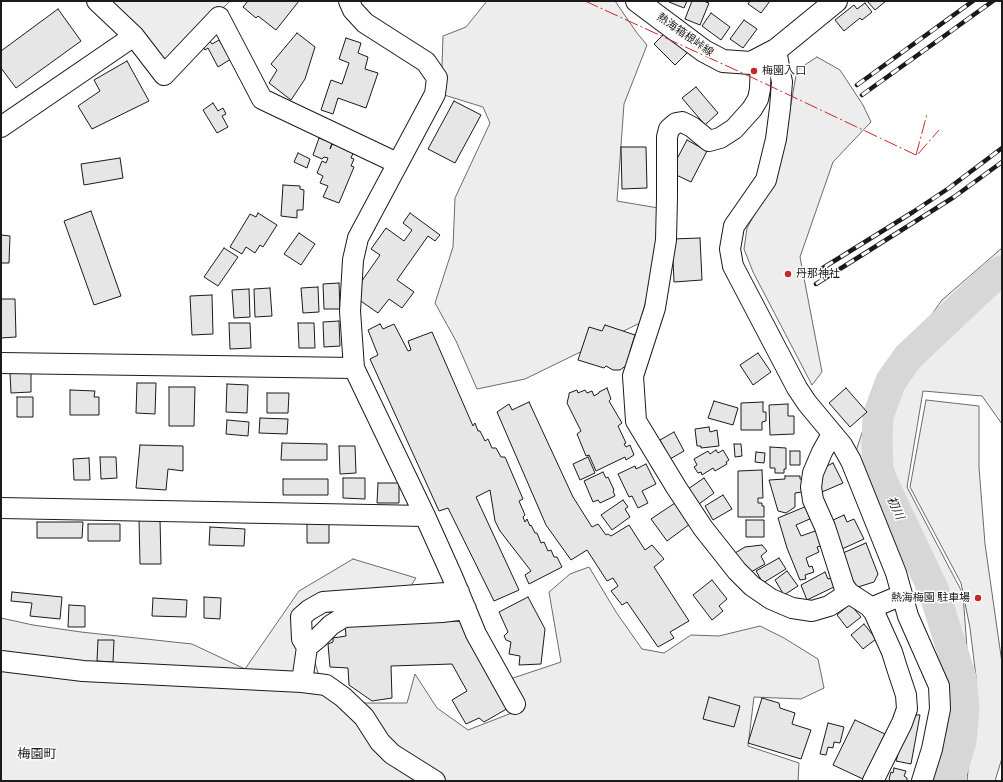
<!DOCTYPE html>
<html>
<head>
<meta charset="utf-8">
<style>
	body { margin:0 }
	#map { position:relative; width:1003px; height:782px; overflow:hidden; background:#fff; font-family:Manrope,sans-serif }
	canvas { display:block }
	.frame { position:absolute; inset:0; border:2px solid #1a1a1a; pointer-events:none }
</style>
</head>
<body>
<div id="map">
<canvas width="1003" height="782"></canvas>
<div class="frame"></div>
</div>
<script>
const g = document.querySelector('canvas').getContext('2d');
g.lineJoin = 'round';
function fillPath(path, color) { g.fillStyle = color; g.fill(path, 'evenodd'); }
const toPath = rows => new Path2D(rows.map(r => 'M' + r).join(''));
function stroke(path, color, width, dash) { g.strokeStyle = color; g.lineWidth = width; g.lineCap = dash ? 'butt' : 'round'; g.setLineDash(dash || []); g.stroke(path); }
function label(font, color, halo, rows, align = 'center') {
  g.font = font + ' Manrope,"Noto Sans JP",sans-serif'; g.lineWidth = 3; g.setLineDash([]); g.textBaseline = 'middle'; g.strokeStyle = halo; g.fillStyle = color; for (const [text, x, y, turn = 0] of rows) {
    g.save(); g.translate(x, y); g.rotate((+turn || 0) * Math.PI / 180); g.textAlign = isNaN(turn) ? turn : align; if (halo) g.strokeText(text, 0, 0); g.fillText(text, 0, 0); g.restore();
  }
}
const built = toPath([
	[97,1,230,1,169,63,151,45,97,1],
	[487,1,615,1,637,33,647,45,624,104,617,201,670,210,640,323,525,379,477,389,456,341,435,303,453,247,455,198,490,123,483,107,441,94,443,36,466,27,487,1],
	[817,57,840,70,863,105,871,122,833,162,800,257,822,372,812,385,753,272,744,249,747,228,773,180,789,115,797,70,817,57],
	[1002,248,1002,424,982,396,923,391,907,487,963,594,969,676,949,661,920,589,856,451,875,393,942,300,1002,248],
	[926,400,979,406,979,467,985,544,1002,663,1002,758,995,781,967,781,976,677,970,628,961,583,910,487,926,400],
	[353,559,416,578,404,596,301,617,320,679,361,703,407,703,415,674,437,708,468,730,522,709,510,679,561,662,549,592,570,574,589,567,616,612,642,649,664,653,691,635,719,636,760,626,784,638,818,659,824,688,801,699,754,697,748,746,799,763,798,781,1,781,1,618,33,625,81,632,192,644,245,669,299,591,353,559]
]);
const river = toPath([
	[949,781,961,741,964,708,961,678,933,589,882,481,878,469,877,442,878,416,891,381,908,357,995,275,1002,271]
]);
const building = toPath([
	[248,1,299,1,276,30,258,16,256,18,243,7,248,1],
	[670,1,687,1,684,8,669,2,670,1],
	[692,1,703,1,709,3,700,25,685,19,692,1],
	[750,1,770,1,761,13,748,4,750,1],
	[867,1,886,1,875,10,867,1],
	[865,3,872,12,862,20,860,18,844,31,835,20,854,5,857,9,865,3],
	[58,9,81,41,16,88,1,68,1,51,58,9],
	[711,13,730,27,721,40,702,26,711,13],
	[744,20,757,29,743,48,730,39,744,20],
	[667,31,688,52,675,65,654,44,667,31],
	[297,33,315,47,305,79,291,100,269,83,277,70,271,64,297,33],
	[346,38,361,43,358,53,368,57,365,69,378,73,366,108,338,98,333,114,321,110,331,80,342,84,349,63,339,59,346,38],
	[208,39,212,44,219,40,231,59,218,67,208,48,205,50,202,44,208,39],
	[127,61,149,101,92,129,78,106,100,91,94,80,127,61],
	[696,87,718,113,705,125,682,98,696,87],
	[454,101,481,115,455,163,428,149,454,101],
	[213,103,218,111,223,108,226,114,222,116,228,127,217,133,203,110,213,103],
	[319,138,332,143,330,149,333,143,354,151,351,158,354,159,351,166,354,167,339,203,323,197,328,186,320,183,323,176,317,173,322,161,326,163,328,158,324,157,322,159,313,155,319,138],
	[687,140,707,151,691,182,670,172,687,140],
	[621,147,646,147,647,188,622,189,621,147],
	[298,153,310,159,307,168,294,162,298,153],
	[120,158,123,178,84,185,81,164,120,158],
	[283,185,300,186,300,189,304,190,303,210,297,210,297,218,281,216,283,185],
	[91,211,121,296,94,305,64,221,91,211],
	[258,213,277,225,263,247,260,245,255,253,246,247,242,254,230,247,250,214,256,217,258,213],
	[410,213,440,235,435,241,428,236,397,280,414,292,402,308,389,299,378,313,352,295,380,255,371,249,386,228,404,241,412,230,403,223,410,213],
	[299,233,315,244,301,265,284,254,299,233],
	[1,235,10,236,9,263,1,263,1,235],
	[700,238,702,280,674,282,672,239,700,238],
	[224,248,238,257,218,286,204,277,224,248],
	[339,283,340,309,324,309,323,284,339,283],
	[318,287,319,312,303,313,301,288,318,287],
	[270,288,272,316,255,317,254,289,270,288],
	[249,289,250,317,234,318,232,290,249,289],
	[212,295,213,334,192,335,190,296,212,295],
	[1,299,15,299,16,337,1,338,1,299],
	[339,321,340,346,324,347,323,322,339,321],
	[229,323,250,323,251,348,230,349,229,323],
	[298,323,314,323,315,348,299,348,298,323],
	[380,324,383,329,394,324,408,351,411,350,408,341,432,332,473,426,475,423,478,431,480,431,485,441,488,439,492,448,496,448,501,457,505,457,523,499,519,501,525,515,523,517,525,522,527,519,530,526,531,525,535,533,537,533,541,543,544,542,548,551,551,550,554,557,557,557,562,567,529,584,525,575,531,571,500,531,495,521,490,490,476,497,519,590,494,601,448,508,439,511,370,359,378,355,368,330,380,324],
	[605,325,635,335,630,351,632,357,627,365,620,370,613,370,606,366,604,368,578,360,589,327,602,331,605,325],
	[758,353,771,372,753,385,740,365,758,353],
	[10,373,31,373,31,392,11,393,10,373],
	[137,383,156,383,155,414,136,413,137,383],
	[227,384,248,385,247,413,226,412,227,384],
	[169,387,195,387,194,426,169,426,169,387],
	[607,388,611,399,609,401,622,423,618,426,626,443,624,444,626,447,630,445,634,455,626,460,625,457,596,471,589,455,586,456,577,434,581,431,567,403,569,395,569,393,577,390,578,393,585,390,587,393,592,391,594,396,599,393,599,392,607,388],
	[846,388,867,412,850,427,829,403,846,388],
	[70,390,95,391,94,397,99,397,99,415,70,415,70,390],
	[267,393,289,393,288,413,267,413,267,393],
	[17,397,33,397,33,417,17,417,17,397],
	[714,401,738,408,733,425,708,418,714,401],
	[529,402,573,497,592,527,598,524,606,535,608,534,611,536,629,525,645,550,652,545,664,559,654,567,689,621,670,632,674,638,658,647,627,602,622,605,611,591,618,586,613,578,607,581,587,550,571,560,546,525,497,412,509,404,512,410,529,402],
	[763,402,763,412,766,412,766,421,762,422,762,430,741,430,741,403,763,402],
	[788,404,788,416,794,416,794,434,770,435,769,405,788,404],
	[260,418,288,419,287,434,259,433,260,418],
	[227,420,249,422,248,436,226,434,227,420],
	[709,427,710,432,717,430,719,446,701,448,701,446,697,446,695,429,709,427],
	[674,432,684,451,670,459,660,440,674,432],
	[282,443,327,444,327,460,281,460,282,443],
	[734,444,741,444,742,456,735,457,734,444],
	[140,445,183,446,183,471,168,469,166,490,136,488,140,445],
	[339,446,355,446,356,473,340,474,339,446],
	[770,447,786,448,786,469,784,469,784,473,775,473,775,468,770,468,770,447],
	[716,450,718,453,723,450,729,460,726,462,727,464,715,471,713,468,702,475,701,472,698,473,694,467,697,465,694,459,708,451,710,454,716,450],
	[790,451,800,451,800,465,790,465,790,451],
	[756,452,765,453,764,463,755,462,756,452],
	[100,457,116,457,117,478,101,479,100,457],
	[588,457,595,473,580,480,573,464,588,457],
	[89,458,90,480,74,480,73,459,89,458],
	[833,463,843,483,822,492,819,485,823,468,833,463],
	[646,464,656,484,642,491,648,503,638,508,632,496,629,497,618,474,635,466,636,469,646,464],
	[762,470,763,498,758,498,758,503,762,503,762,506,764,506,764,517,738,517,738,471,762,470],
	[603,472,606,478,608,477,614,490,613,491,615,496,600,503,598,500,593,502,584,481,603,472],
	[785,476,800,476,800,479,802,479,802,492,795,493,795,507,786,513,778,511,769,480,785,479,785,476],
	[343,478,365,478,365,499,343,498,343,478],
	[704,478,714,493,699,504,688,489,704,478],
	[283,479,328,479,328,495,283,495,283,479],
	[378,483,399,483,399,503,377,503,378,483],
	[723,495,732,509,713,520,705,506,723,495],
	[623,500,628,507,625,509,630,517,612,530,601,515,623,500],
	[675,503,690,524,667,541,651,519,675,503],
	[807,506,812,518,796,525,801,536,818,530,825,545,817,547,819,552,806,558,809,567,812,566,814,572,805,575,806,579,800,580,787,548,778,518,807,506],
	[844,515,847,522,854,519,864,539,842,549,829,522,844,515],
	[160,518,161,564,140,564,139,519,160,518],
	[746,520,764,520,764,537,746,537,746,520],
	[37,522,83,522,82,538,37,538,37,522],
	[307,523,329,523,329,543,307,543,307,523],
	[88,524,120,524,120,541,88,541,88,524],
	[210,527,245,529,244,546,209,545,210,527],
	[866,543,878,574,874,582,858,587,854,584,843,553,866,543],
	[762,545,767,551,761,556,765,564,751,572,747,566,745,567,735,553,745,547,762,545],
	[779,558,786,569,763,583,756,571,779,558],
	[787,571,798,586,784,595,775,580,787,571],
	[825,572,828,579,832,578,836,586,807,600,801,585,825,572],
	[712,580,727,599,719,606,723,611,712,620,693,595,712,580],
	[12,592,62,597,60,619,30,616,32,603,11,601,12,592],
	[204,597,221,598,220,619,204,618,204,597],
	[528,597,545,629,541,664,519,665,520,656,509,654,511,642,506,640,504,636,508,632,499,612,528,597],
	[153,598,187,600,186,617,152,616,153,598],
	[850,604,861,617,847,628,837,615,850,604],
	[69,605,85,606,85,627,68,627,69,605],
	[462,621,510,707,484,722,479,718,466,724,452,700,467,691,452,664,391,666,392,698,372,701,349,685,348,668,330,667,328,644,333,642,333,638,346,636,345,625,462,621],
	[864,624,876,639,863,649,851,635,864,624],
	[98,640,114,640,113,662,97,661,98,640],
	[709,697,740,706,734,727,703,719,709,697],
	[762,698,779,703,780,708,795,713,792,724,811,730,801,759,748,743,762,698],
	[913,715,920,715,911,764,896,761,900,747,913,715],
	[855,720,885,734,863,779,833,765,855,720],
	[828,723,844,727,840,743,834,742,833,748,828,747,826,755,820,754,828,723],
	[894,768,906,771,904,776,907,778,907,781,890,781,890,780,889,779,891,772,893,773,894,768]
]);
const minor = toPath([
	[97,1,134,36,164,75,219,17,262,99,397,163],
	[349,1,353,10,365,23,426,62,437,78,435,94,358,238,353,260,350,311,354,368,425,516,452,576,476,634,515,704],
	[776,50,782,82,780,108,776,139,766,180,734,226,730,249,733,266,797,388,807,403,842,445,851,461,896,573,908,616,939,686,940,709,932,749,922,781],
	[761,58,760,89,758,99,752,109,734,129,720,138,709,141,692,127,682,122,676,123,669,129,667,137,667,198,666,240,655,308,633,376,636,421,676,487,703,528,737,571,752,586,771,599,792,608,812,611,829,606,849,593],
	[1,127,134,36],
	[1,363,354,368],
	[832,434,822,452,813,473,811,487,813,500,825,527,844,586,849,593,869,606,874,612,892,652,897,668,906,695,907,709,902,723,873,781],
	[1,508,425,516],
	[871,608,902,595],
	[307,647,318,638,331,625,344,617,442,612,466,609],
	[1,661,83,671,302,682,307,647,302,639,301,617,309,610,323,602,459,592],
	[302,682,326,685,343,697,364,717,380,742,392,754,435,781]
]);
const major = toPath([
	[637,1,704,51,723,61,751,63,776,50,836,1]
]);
const rail = toPath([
	[857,85,973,1],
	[862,95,993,1],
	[810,276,913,212,949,188,1002,148],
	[816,284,954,197,1002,162]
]);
const power = toPath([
	[585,1,751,77,916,155],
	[918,154,939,130],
	[916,155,927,114]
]);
const markers = [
	[754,71,4,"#c62828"],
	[788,274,4,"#c62828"],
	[978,598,4,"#c62828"]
];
const streetNames = [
	["熱海箱根峠線",685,35,35]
];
const poiNames = [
	["梅園入口",762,71],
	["丹那神社",796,274],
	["熱海梅園 駐車場",970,598,"right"]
];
const waterNames = [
	["初川",895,508,65]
];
const quarterNames = [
	["梅園町",37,754]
];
fillPath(built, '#ededed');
stroke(built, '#6a6a6a', 1);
stroke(river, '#d7d7d7', 31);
fillPath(building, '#e6e6e6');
stroke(building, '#1a1a1a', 1);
stroke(minor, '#1a1a1a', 22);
stroke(major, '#1a1a1a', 24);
stroke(minor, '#fff', 20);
stroke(major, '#fff', 22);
stroke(rail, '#1a1a1a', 4.5);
stroke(rail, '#fff', 3, [9]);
stroke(power, '#c62828', 1, [14, 3, 2, 3]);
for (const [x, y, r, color] of markers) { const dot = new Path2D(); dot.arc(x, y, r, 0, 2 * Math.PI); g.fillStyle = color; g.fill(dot); stroke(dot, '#fff', 1.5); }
label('11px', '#1a1a1a', '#fff', streetNames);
label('11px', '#1a1a1a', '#fff', poiNames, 'left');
label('italic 12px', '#1a1a1a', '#fff', waterNames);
label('13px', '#1a1a1a', '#fff', quarterNames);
</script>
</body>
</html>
